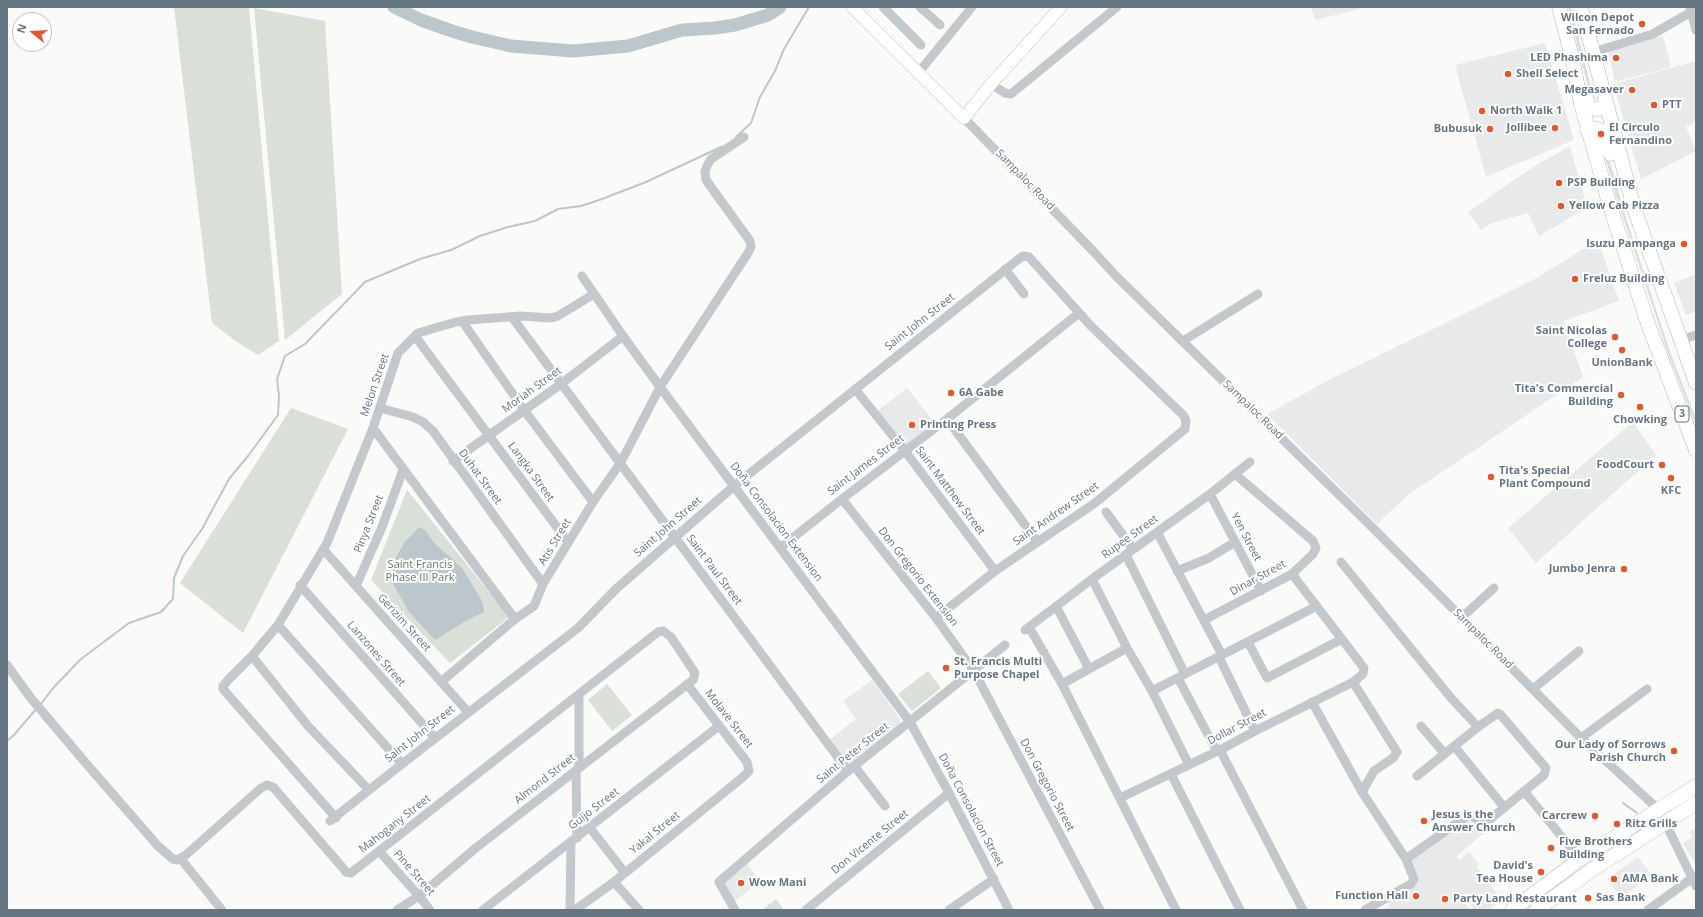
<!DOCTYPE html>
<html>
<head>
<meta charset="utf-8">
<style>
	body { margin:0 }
	#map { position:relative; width:1703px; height:917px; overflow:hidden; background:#fafaf8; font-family:"Open Sans",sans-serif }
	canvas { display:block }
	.frame { position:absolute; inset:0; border:8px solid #657683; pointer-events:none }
	.north { position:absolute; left:12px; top:12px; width:40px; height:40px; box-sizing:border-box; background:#fff; border:1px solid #c1c8cd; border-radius:50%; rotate:288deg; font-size:11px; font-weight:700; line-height:16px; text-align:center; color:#657683 }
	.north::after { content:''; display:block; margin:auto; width:14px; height:18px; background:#e4572e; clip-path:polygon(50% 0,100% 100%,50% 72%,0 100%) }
</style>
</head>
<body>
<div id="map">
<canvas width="1703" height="917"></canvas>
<div class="frame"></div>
<div class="north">N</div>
</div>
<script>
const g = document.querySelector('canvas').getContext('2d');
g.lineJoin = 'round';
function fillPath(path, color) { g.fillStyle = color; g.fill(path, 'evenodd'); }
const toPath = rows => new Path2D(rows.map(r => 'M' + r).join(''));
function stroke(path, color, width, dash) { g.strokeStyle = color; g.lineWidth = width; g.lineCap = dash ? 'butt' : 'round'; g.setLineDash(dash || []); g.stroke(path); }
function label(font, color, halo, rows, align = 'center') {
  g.font = font + ' "Open Sans",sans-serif'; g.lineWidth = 4; g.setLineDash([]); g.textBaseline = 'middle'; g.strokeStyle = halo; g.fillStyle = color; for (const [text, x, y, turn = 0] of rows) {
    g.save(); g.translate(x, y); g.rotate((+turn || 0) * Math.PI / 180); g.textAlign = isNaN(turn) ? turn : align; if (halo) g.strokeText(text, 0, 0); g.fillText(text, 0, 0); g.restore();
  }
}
const built = toPath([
	[1311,7,1368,7,1315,20],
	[1663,36,1671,67,1615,82,1608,51],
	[1545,43,1574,140,1486,177,1455,65],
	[1696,61,1696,121,1686,127,1696,151,1641,179,1613,84],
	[1570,146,1587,208,1539,236,1528,213,1492,223,1481,230,1468,212,1530,169],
	[1598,240,1619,301,1564,321,1583,377,1408,495,1377,524,1267,414,1329,380,1533,280],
	[1696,274,1696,311,1686,315,1674,283],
	[907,388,936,424,905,448,877,411],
	[1633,422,1656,455,1536,563,1508,528],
	[872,680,900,719,899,726,848,766,829,740,856,719,843,701],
	[1473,819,1484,833,1457,856,1459,860,1469,852,1479,864,1477,867,1502,900,1489,910,1474,910,1470,905,1476,901,1473,897,1465,903,1471,910,1381,910,1389,907,1388,902,1416,879,1416,871,1410,859,1465,820],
	[1696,828,1696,866,1683,843,1692,838,1689,832],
	[1638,857,1652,875,1621,898,1607,879],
	[746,862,760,881,733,903,724,881]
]);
const green = toPath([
	[174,7,249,7,279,341,258,355,237,342,212,323],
	[1568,7,1571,7,1595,103,1592,104],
	[254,8,325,21,342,294,285,340],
	[1600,138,1609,159,1628,224,1670,352,1696,419,1696,426,1668,353,1641,271,1616,196],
	[291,408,348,429,243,633,180,583],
	[407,490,509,617,450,663,371,580],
	[928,671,941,688,912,711,898,694],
	[607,684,632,715,612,731,588,700],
	[776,899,784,910,762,910]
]);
const water = toPath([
	[419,527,426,531,434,543,462,568,482,601,484,612,467,620,435,640,409,612,391,580,396,557,405,542]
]);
const stream = toPath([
	[736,137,751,123,760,97,775,71,784,49,809,7],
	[40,705,54,687,81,659,129,623,161,612,173,599,174,578,183,556,202,529,229,479,248,456,278,415,279,396,277,379,285,356,305,344,365,282,420,259,451,250,480,236,508,227,535,221,558,209,581,206,602,199,646,182,721,147],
	[7,741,14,735,37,708],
	[1623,803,1637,813]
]);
const river = toPath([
	[394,7,421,20,452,31,472,37,511,46,573,51,628,46,682,30,715,28,735,25,768,15,780,7]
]);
const minor = toPath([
	[883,7,921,45],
	[920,7,940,25],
	[1690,7,1696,30],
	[1593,52,1653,34,1696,9],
	[919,72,972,7],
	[991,84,1005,93,1011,94,1117,7],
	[964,118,1094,252,1117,277,1376,531,1581,738,1658,809],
	[1005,269,1024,294],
	[582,276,623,336,660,387,910,722,949,793,1009,910],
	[512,317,848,771],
	[462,321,524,410,593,502],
	[415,336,568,542],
	[1680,340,1696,335],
	[1183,341,1258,294],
	[855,389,905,451,995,571],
	[380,408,413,417,423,422,433,431,543,584],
	[947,419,1037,541],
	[453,461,561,384,623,336],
	[1210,494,1261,591],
	[842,499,936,618,974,671,1100,910],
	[1106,512,1133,549],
	[1157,532,1222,655],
	[781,547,842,499,947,419,1079,313],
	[323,549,468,712],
	[1126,555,1185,674],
	[1341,562,1451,698,1478,727],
	[1177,571,1209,558,1235,542],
	[1092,579,1127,648,1152,691,1189,765],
	[300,585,435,738],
	[356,586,382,527,403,470],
	[1056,606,1089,669],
	[1461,618,1494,588],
	[515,619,373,428,398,353,418,333,456,322,468,320,521,316,551,318,558,316,594,294],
	[1204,620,1292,574,1313,554,1316,548,1313,541,1235,474],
	[278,625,402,764],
	[1029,627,1062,684,1176,910],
	[1025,630,1092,579,1210,494,1250,462],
	[1248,642,1267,678,1342,639],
	[252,656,308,726,369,790],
	[1219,657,1255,731],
	[7,665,30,697,84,761,158,846,173,859,178,860,187,854,261,788,267,785,273,787,342,867,346,872,351,873,658,632,663,631,671,637,695,673,693,680,477,847,419,896,397,910],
	[1178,678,1215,748,1220,750,1303,910],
	[441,682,515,619,534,606,543,584,593,502,621,462,660,387,748,253,751,247,750,241,706,180,705,171,708,164,711,159,744,137],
	[1353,682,1397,752,1393,758,1374,771,1362,792],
	[1062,684,1127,648],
	[1533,689,1579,651],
	[1152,691,1317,606],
	[579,694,579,767],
	[1312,702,1362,792,1406,859,1468,815,1472,815,1483,825,1544,775,1546,768,1500,714,1498,713,1478,727,1417,776],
	[1421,726,1444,753],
	[1581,738,1647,689],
	[1454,746,1504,807],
	[855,767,885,806],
	[576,771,577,838],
	[1171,774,1240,910],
	[1524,791,1580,859],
	[1120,798,1220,750,1255,731,1353,682,1363,674,1364,668,1292,574],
	[336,818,223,689,223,686,228,680,252,656,278,625,327,543,373,428],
	[330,821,402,764,578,628,616,589,734,486,1020,258,1023,256,1029,257,1091,326,1184,416,1186,421,1185,429,1095,503,995,571,936,618],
	[1665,822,1696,886],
	[590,828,625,873],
	[379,851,419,896,430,910],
	[181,859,222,910],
	[614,882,639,910],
	[483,910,719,726],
	[570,910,571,843],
	[575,910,614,882,743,777,749,771,747,762,687,684],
	[735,910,719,882,848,771,1005,645],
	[806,910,949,793],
	[949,910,994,879],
	[1365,910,1411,884,1414,879,1406,859],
	[1648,910,1692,878]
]);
const major = toPath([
	[852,7,964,118,991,84,1061,7]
]);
const highway = toPath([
	[1559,7,1572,57,1581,104,1610,206,1648,324,1696,450],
	[1581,7,1634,208,1696,383],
	[1584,92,1590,108,1595,109,1608,108],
	[1587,130,1597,129,1602,131,1610,154],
	[1512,910,1580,859,1696,786],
	[1536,910,1592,870,1696,803]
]);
const markers = [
	[1642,24,4,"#e4572e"],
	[1616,58,4,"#e4572e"],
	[1508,74,4,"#e4572e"],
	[1632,90,4,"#e4572e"],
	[1654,105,4,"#e4572e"],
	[1482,111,4,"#e4572e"],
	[1555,128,4,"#e4572e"],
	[1490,129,4,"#e4572e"],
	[1601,134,4,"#e4572e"],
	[1559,183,4,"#e4572e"],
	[1561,206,4,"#e4572e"],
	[1684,244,4,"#e4572e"],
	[1575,279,4,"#e4572e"],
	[1615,337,4,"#e4572e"],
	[1622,350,4,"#e4572e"],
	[951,393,4,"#e4572e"],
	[1621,395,4,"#e4572e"],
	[1640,407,4,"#e4572e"],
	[912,425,4,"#e4572e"],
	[1662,465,4,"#e4572e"],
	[1491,477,4,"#e4572e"],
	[1671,478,4,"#e4572e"],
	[1624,569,4,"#e4572e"],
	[946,668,4,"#e4572e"],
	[1674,751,4,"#e4572e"],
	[1595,816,4,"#e4572e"],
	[1424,821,4,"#e4572e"],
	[1617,824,4,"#e4572e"],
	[1551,848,4,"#e4572e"],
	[1541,872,4,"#e4572e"],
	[1614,879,4,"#e4572e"],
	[741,883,4,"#e4572e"],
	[1416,896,4,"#e4572e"],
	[1588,898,4,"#e4572e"],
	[1445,899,4,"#e4572e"]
];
const shields = [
	[1682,414,14]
];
const shieldNames = [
	["3",1682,414]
];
const poiNames = [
	["Wilcon Depot",1634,18,"right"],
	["San Fernado",1634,31,"right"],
	["LED Phashima",1608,58,"right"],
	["Shell Select",1516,74],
	["Megasaver",1624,90,"right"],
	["PTT",1662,105],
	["North Walk 1",1490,111],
	["Jollibee",1547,128,"right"],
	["El Circulo",1609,128],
	["Fernandino",1609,141],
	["Bubusuk",1482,129,"right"],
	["PSP Building",1567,183],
	["Yellow Cab Pizza",1569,206],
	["Isuzu Pampanga",1676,244,"right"],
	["Freluz Building",1583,279],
	["Saint Nicolas",1607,331,"right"],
	["College",1607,344,"right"],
	["UnionBank",1622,363,"center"],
	["Tita's Commercial",1613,389,"right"],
	["Building",1613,402,"right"],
	["6A Gabe",959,393],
	["Chowking",1640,420,"center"],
	["Printing Press",920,425],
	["FoodCourt",1654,465,"right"],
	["Tita's Special",1499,471],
	["Plant Compound",1499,484],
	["KFC",1671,491,"center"],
	["Jumbo Jenra",1616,569,"right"],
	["St. Francis Multi",954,662],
	["Purpose Chapel",954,675],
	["Our Lady of Sorrows",1666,745,"right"],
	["Parish Church",1666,758,"right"],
	["Jesus is the",1432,815],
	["Answer Church",1432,828],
	["Carcrew",1587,816,"right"],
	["Ritz Grills",1625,824],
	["Five Brothers",1559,842],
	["Building",1559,855],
	["David's",1533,866,"right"],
	["Tea House",1533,879,"right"],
	["AMA Bank",1622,879],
	["Wow Mani",749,883],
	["Function Hall",1408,896,"right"],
	["Sas Bank",1596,898],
	["Party Land Restaurant",1453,899]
];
const streetNames = [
	["Sampaloc Road",1025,180,46],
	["Saint John Street",920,322,-38],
	["Melon Street",375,385,-71],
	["Moriah Street",532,390,-36],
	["Sampaloc Road",1253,410,44],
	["Saint James Street",866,465,-37],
	["Langka Street",531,472,54],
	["Duhat Street",480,477,54],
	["Saint Matthew Street",950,491,53],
	["Saint Andrew Street",1056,514,-35],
	["Doña Consolacion Extension",776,522,53],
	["Pinya Street",369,524,-68],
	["Saint John Street",668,527,-41],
	["Rupee Street",1130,537,-36],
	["Yen Street",1246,537,62],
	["Atis Street",555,542,-59],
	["Saint Paul Street",714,570,53],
	["Don Gregorio Extension",918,577,52],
	["Dinar Street",1258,578,-29],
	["Gerizim Street",404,623,48],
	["Sampaloc Road",1483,639,45],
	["Lanzones Street",376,654,49],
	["Molave Street",729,719,52],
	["Dollar Street",1237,727,-28],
	["Saint John Street",420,734,-38],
	["Saint Peter Street",853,753,-39],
	["Almond Street",545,779,-38],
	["Don Gregorio Street",1047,785,62],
	["Guijo Street",594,809,-38],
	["Doña Consolacion Street",971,810,62],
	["Mahogany Street",395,824,-38],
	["Yakal Street",655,833,-39],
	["Don Vicente Street",870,842,-39],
	["Pine Street",414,873,49]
];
const parkNames = [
	["Saint Francis",420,565],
	["Phase III Park",420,578]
];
fillPath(built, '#e8e9e9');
fillPath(green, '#dadfd7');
fillPath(water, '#bbc7cb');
stroke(stream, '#bbc7cb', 2);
stroke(river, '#bbc7cb', 13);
stroke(major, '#b5babe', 13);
stroke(highway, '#b4b9bd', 15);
stroke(minor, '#c3c8cc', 9);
stroke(major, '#fff', 12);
stroke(highway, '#fff', 14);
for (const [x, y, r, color] of markers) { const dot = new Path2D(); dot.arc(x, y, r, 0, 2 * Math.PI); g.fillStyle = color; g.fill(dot); stroke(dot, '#fff', 1.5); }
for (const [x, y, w] of shields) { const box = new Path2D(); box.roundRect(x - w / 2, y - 8, w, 16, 3); g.fillStyle = '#fff'; g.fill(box); stroke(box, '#657683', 1); }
label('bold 10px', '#657683', null, shieldNames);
label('bold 11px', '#657683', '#fff', poiNames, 'left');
label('11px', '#657683', '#fff', streetNames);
label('11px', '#687a64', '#fff', parkNames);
</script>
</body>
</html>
